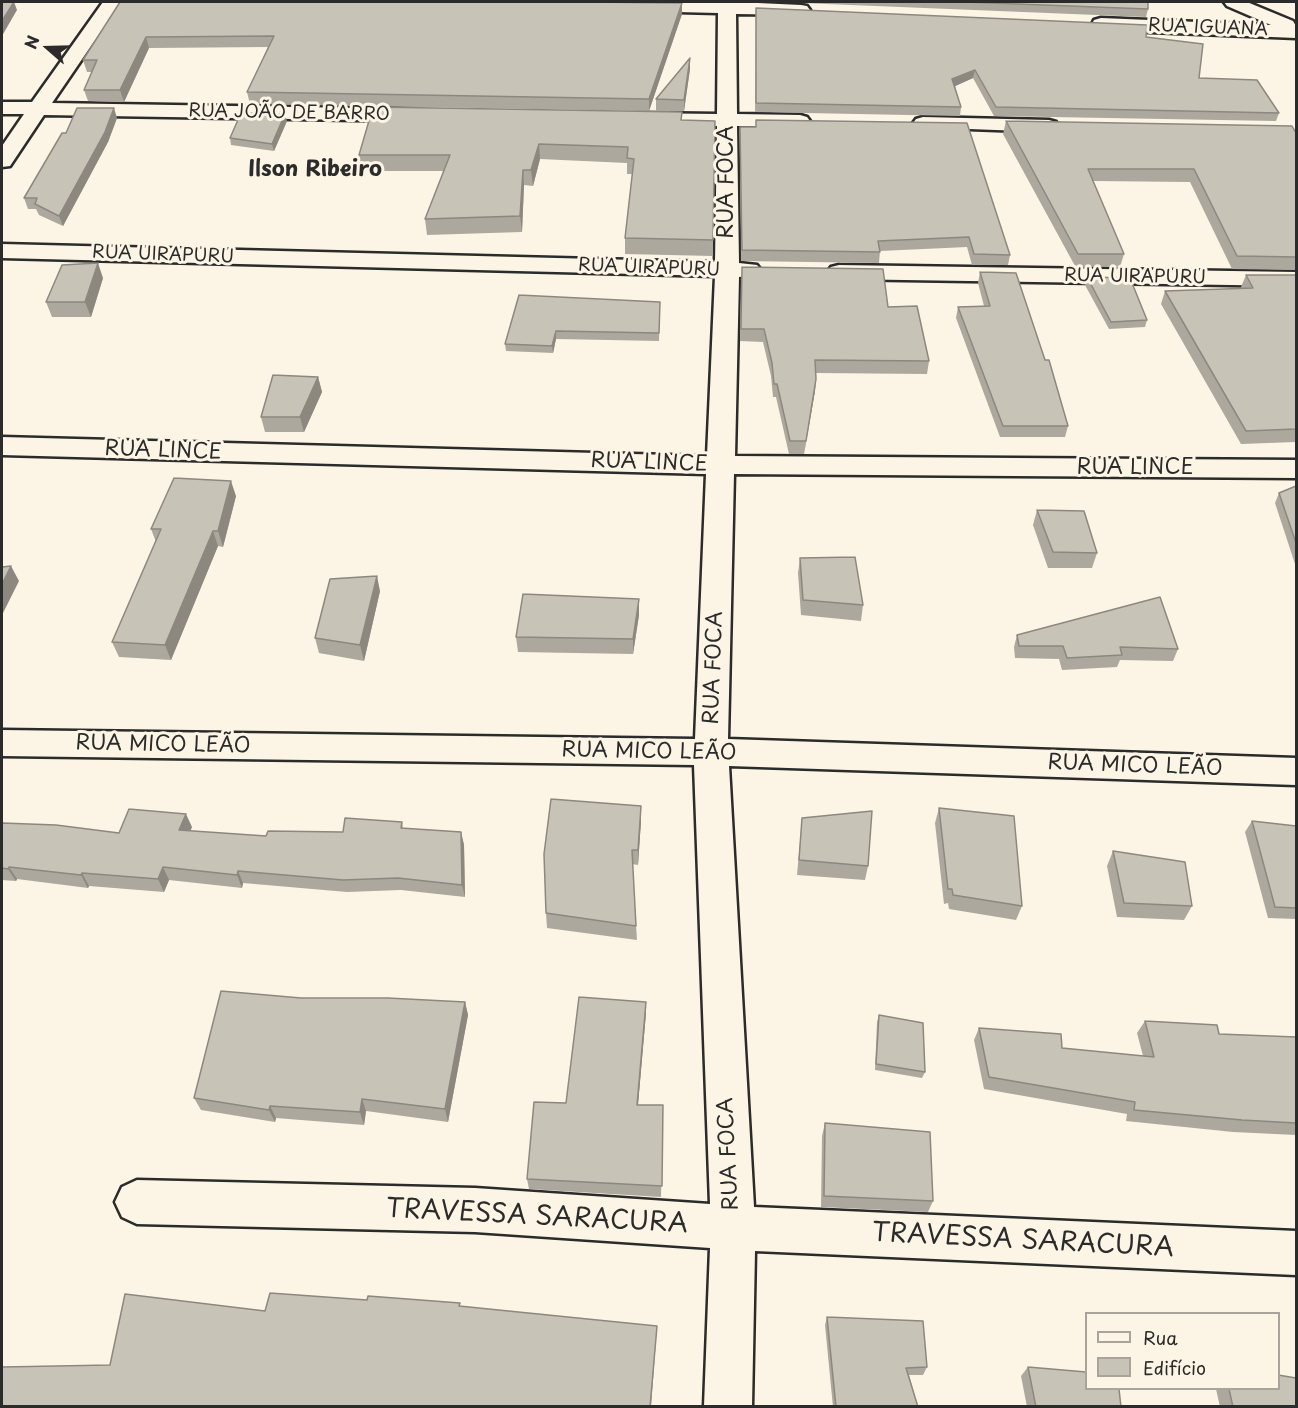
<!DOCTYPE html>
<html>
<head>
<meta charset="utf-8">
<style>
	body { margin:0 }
	#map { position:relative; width:1298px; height:1408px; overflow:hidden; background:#fcf5e5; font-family:"Playpen Sans",sans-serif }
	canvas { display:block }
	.frame { position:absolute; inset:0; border:3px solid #2b2b2b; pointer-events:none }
	.legend { position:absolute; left:1085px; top:1312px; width:195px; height:78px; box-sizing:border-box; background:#fcf5e5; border:2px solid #a8a49b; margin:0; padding:8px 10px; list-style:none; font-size:18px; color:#2b2b2b }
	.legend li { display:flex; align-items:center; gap:12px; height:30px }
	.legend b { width:30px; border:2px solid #a8a49b }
	.north { position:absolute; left:18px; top:18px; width:60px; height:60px; -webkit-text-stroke:4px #fcf5e5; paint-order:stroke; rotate:290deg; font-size:16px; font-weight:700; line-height:24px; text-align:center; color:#2b2b2b }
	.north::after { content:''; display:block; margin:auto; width:21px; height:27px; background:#2b2b2b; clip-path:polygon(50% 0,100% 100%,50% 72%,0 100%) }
</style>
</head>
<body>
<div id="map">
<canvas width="1298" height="1408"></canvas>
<div class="frame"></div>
<ul class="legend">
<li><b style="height:8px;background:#fcf5e5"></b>Rua</li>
<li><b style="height:16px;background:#c8c3b7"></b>Edifício</li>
</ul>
<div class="north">N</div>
</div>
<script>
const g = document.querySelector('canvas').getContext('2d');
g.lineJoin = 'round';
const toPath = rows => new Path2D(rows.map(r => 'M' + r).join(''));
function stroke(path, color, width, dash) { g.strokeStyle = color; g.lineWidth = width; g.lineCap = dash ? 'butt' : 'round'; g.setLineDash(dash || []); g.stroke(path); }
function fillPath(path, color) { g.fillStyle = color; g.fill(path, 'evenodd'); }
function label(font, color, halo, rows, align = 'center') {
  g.font = font + ' "Playpen Sans",sans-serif'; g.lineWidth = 6; g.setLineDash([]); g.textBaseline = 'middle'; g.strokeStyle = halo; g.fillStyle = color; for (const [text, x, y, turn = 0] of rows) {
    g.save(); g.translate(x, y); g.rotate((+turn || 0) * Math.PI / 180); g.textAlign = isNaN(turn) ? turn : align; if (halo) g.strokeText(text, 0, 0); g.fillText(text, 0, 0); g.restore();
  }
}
const minor = toPath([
	[103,2,121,2,52,103,416,109,423,111,426,115,423,119,416,121,44,115,10,166,2,167,2,146,24,114,2,114,2,102,32,102,103,2],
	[631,2,736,2,801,5,807,6,810,10,807,14,801,15,736,14,737,114,800,115,807,117,810,121,807,125,800,127,737,126,739,263,757,265,761,270,757,275,739,277,735,456,1296,460,1296,478,734,474,728,739,1296,758,1296,785,729,766,754,1207,1296,1231,1296,1275,755,1251,752,1406,704,1406,710,1248,475,1232,137,1224,122,1217,115,1202,122,1187,137,1180,475,1188,710,1204,694,765,2,756,2,730,695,739,706,474,2,455,2,437,707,456,715,276,2,258,2,244,715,262,717,126,638,125,631,123,628,119,631,115,638,113,717,114,718,13,637,11,631,10,628,6,631,2],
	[1224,2,1247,2,1293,21,1296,26,1296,38,1101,30,1094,28,1092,24,1094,20,1101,18,1271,25,1227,6,1224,2],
	[923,117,1049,120,1056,122,1059,126,1056,130,1049,132,916,127,913,123,916,119,923,117],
	[839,265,1296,272,1296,286,839,279,831,277,827,272,831,267,839,265]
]);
const wall = toPath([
	[120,2,682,3,682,14,649,111,250,104,247,92,268,47,149,48,124,102,88,101,84,90,92,72,87,72,83,60],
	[777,2,1148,2,1148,9,1146,17],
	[756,8,1146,37,1199,78,1279,113,1276,121,994,116,973,78,955,86,961,107,960,116,755,112],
	[690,58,690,69,684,111,656,111,656,99],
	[682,112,682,120,713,240,713,256,625,254,625,238,632,174,627,174,627,163,540,159,533,186,524,185,522,232,427,235,425,219,444,171,362,171,359,155],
	[117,118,108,142,63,226,39,215,36,209,28,209,24,198,66,133],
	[287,121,274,151,231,145,230,138],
	[1006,121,1296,133,1296,270,1232,269,1190,182,1093,181,1124,254,1120,267,1075,266,1003,134],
	[740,127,1010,255,1008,265,972,265,967,247,880,251,879,263,741,261],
	[980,272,1045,360,1068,426,1065,437,1000,437,956,318,958,307,984,306,978,283],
	[1246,275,1296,275,1296,442,1241,444,1161,304,1165,291,1242,289,1241,287],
	[1087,277,1147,320,1145,327,1109,329,1085,285],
	[103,278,91,317,52,317,46,302],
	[741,279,888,307,929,361,927,374,816,373,815,391,804,454,789,454,776,397,773,397,771,376,763,342,740,341],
	[660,302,659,341,556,339,553,353,506,351,505,344],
	[318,377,322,392,304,432,265,432,261,417],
	[1296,486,1296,567,1275,503,1279,493],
	[236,496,223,547,218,546,171,660,119,657,112,642,156,542,151,529],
	[1037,510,1097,553,1092,568,1048,568,1033,525],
	[800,558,863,605,861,621,801,615,798,573],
	[380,591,364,661,319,653,315,638],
	[639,615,633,654,518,652,516,637],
	[1017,635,1178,649,1173,661,1120,660,1117,667,1062,670,1059,659,1015,658,1014,647],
	[939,808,1022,906,1016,920,949,909,948,903,944,904,935,823],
	[802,818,868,866,865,880,797,875],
	[641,821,638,865,632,864,637,940,547,928,546,913],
	[1252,821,1296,826,1296,919,1268,918,1245,832],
	[402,822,403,828,461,832,464,845,465,897,401,890,347,892,243,883,242,888,169,880,164,892,89,886,88,888,17,879,16,881,2,880,2,823,119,833,192,827,190,831,266,836,343,832],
	[1113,851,1192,906,1184,920,1117,917,1107,866],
	[301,998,465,1002,468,1015,448,1122,366,1111,364,1125,276,1118,275,1122,201,1110,194,1098],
	[646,1002,646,1013,638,1105,663,1105,661,1197,529,1189,527,1179,566,1103],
	[879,1015,925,1072,922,1078,875,1070,877,1022],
	[1145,1021,1219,1034,1296,1037,1296,1135,1233,1132,1126,1121,1127,1114,984,1089,974,1040,979,1028,1062,1048,1143,1056,1137,1033],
	[825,1123,933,1201,928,1212,821,1207,822,1136],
	[827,1317,927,1367,923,1375,909,1375,918,1407,833,1407,825,1325],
	[1028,1367,1121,1407,1027,1407,1021,1376],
	[1216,1389,1278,1389,1296,1407,1220,1407]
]);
const shadedWall = toPath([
	[14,2,17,10,2,36,2,21],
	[682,3,682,14,649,111,649,99],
	[146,37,149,48,124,102,120,90],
	[690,58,690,69,684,111,684,100],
	[975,70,973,78,951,88,952,79],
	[114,108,117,118,108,142,63,226,59,216],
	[285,114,287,121,274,151,272,144],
	[539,144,540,159,533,186,531,170],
	[523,170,524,185,522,232,520,216],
	[98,263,103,278,91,317,85,302],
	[556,331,556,339,553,353,552,346],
	[318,377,322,392,304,432,300,417],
	[816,379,815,391,804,454,806,441],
	[231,481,236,496,223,547,218,531],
	[213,531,218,546,171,660,165,645],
	[11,566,19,581,2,615,2,584],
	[377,576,380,591,364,661,360,645],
	[639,599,639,615,633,654,633,639],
	[641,806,641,821,638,865,638,850],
	[186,814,192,827,185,843,179,830],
	[461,832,464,845,465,897,462,885],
	[9,867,17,879,16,881,8,869],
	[163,867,169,880,164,892,158,879],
	[238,871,243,883,242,888,237,875],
	[82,873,89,886,88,888,81,875],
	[465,1002,468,1015,448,1122,445,1109],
	[646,1002,646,1013,637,1116,637,1105],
	[362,1099,366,1111,364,1125,360,1112],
	[270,1106,276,1118,275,1122,269,1110],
	[657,1326,651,1407,650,1407]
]);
const building = toPath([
	[2,2,14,2,2,21,2,2],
	[120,2,579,2,682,3,649,99,247,92,274,36,146,37,120,90,84,90,97,60,83,60,120,2],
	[965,2,1148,2,1148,9,965,2],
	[756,8,1147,25,1146,37,1203,44,1199,78,1257,80,1279,113,996,107,975,70,952,79,961,107,756,103,756,8],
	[690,58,684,100,656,99,690,58],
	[373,107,682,112,681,120,715,121,713,240,625,238,634,159,627,158,628,147,539,144,531,170,523,170,520,216,425,219,450,155,359,155,373,107],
	[77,108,114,108,105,132,59,216,35,204,37,198,24,198,62,133,66,133,77,108],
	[241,113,285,114,272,144,230,138,241,113],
	[756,120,967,123,1010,255,974,254,969,237,878,241,880,252,742,250,740,127,756,127,756,120],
	[1006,121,1292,126,1296,133,1296,257,1237,256,1194,169,1088,169,1124,254,1078,254,1006,121],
	[98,263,85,302,46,302,62,265,98,263],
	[742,267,883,269,888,307,917,306,929,361,815,360,816,379,806,441,790,441,777,384,774,384,772,363,764,329,741,329,742,267],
	[980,272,1016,273,1045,360,1049,360,1068,426,1003,426,958,307,990,306,980,272],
	[1246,275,1296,275,1296,429,1246,431,1165,291,1253,288,1246,275],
	[1087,277,1130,278,1147,320,1111,322,1087,277],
	[519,295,660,302,659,333,556,331,552,346,505,344,519,295],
	[273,375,318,377,300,417,261,417,273,375],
	[174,478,231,481,218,531,213,531,165,645,112,642,161,529,151,529,174,478],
	[1296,486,1296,543,1279,493,1296,486],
	[1037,510,1084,511,1097,553,1053,552,1037,510],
	[855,557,863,605,803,600,800,558,855,557],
	[11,566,2,584,2,567,11,566],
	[377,576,360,645,315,638,330,579,377,576],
	[523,594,639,599,633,639,516,637,523,594],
	[1160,597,1178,649,1120,647,1122,655,1067,658,1063,646,1019,646,1017,635,1160,597],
	[551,799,641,806,638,850,632,850,636,926,546,913,544,854,551,799],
	[939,808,1014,816,1022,906,953,895,952,889,948,889,939,808],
	[129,809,186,814,179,830,266,836,268,831,343,832,345,818,402,822,401,828,461,832,462,885,398,878,343,880,238,871,237,875,163,867,158,879,82,873,81,875,9,867,8,869,2,868,2,823,56,825,119,833,129,809],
	[872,811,868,866,799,860,802,818,872,811],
	[1252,821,1296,826,1296,908,1275,907,1252,821],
	[1113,851,1185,862,1192,906,1124,903,1113,851],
	[221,991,301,998,388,998,465,1002,445,1109,362,1099,360,1112,270,1106,269,1110,194,1098,221,991],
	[579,997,646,1002,637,1105,663,1105,662,1186,527,1179,534,1102,566,1103,579,997],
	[879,1015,923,1023,925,1072,876,1064,879,1015],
	[1145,1021,1217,1025,1219,1034,1296,1037,1296,1123,1242,1120,1134,1110,1135,1102,989,1077,979,1028,1061,1034,1062,1048,1154,1057,1145,1021],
	[825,1123,930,1132,933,1201,824,1196,825,1123],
	[270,1293,367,1300,368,1296,460,1303,459,1306,657,1326,650,1407,2,1407,2,1367,110,1365,125,1294,265,1311,270,1293],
	[827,1317,923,1321,927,1367,906,1368,918,1407,836,1407,827,1317],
	[1028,1367,1086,1372,1086,1389,1119,1389,1121,1407,1036,1407,1028,1367],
	[1278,1375,1296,1378,1296,1407,1233,1407,1229,1389,1278,1389,1278,1375]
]);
const farStreetnames = [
	["RUA IGUANA",1208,28,2],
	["RUA JOÃO DE BARRO",289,113,1],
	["RUA UIRAPURU",163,255,2],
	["RUA UIRAPURU",649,268,2],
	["RUA UIRAPURU",1135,277,1]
];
const streetNames = [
	["RUA FOCA",727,182,-90],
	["RUA LINCE",163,451,2],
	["RUA LINCE",649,463,2],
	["RUA LINCE",1135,468],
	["RUA FOCA",714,668,-88],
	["RUA MICO LEÃO",163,745,1],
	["RUA MICO LEÃO",649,752,1],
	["RUA MICO LEÃO",1135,766,2],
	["RUA FOCA",729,1154,-93]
];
const farDistrictnames = [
	["Ilson Ribeiro",315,170]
];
const nearStreetnames = [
	["TRAVESSA SARACURA",537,1217,3],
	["TRAVESSA SARACURA",1023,1241,3]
];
stroke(minor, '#2b2b2b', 5);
fillPath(minor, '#fcf5e5');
fillPath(wall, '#aca89d');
fillPath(shadedWall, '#8c8880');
fillPath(building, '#c8c3b7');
stroke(building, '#8c8880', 1.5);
label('18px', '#2b2b2b', '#fcf5e5', farStreetnames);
label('21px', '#2b2b2b', '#fcf5e5', streetNames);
label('bold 22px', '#2b2b2b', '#fcf5e5', farDistrictnames);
label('26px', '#2b2b2b', '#fcf5e5', nearStreetnames);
</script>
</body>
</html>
